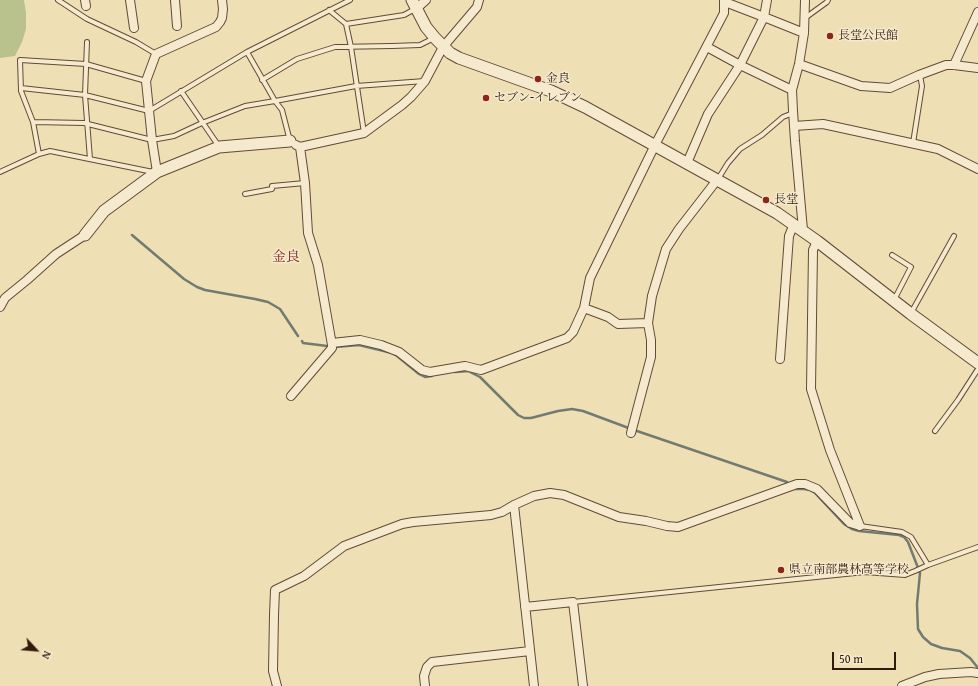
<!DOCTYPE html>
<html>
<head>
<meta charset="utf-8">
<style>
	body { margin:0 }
	#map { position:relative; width:978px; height:686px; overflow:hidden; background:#efdfb4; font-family:"Gentium Book Plus",serif }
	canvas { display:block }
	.north { position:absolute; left:16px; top:630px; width:40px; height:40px; -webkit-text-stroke:3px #f5eace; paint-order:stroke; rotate:116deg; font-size:11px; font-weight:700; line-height:16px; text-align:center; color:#321a0c }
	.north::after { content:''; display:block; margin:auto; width:14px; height:18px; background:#321a0c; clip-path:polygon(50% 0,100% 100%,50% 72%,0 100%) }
	.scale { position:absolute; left:832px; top:652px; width:64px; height:18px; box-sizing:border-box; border:2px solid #321a0c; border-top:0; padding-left:5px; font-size:12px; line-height:14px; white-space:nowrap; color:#321a0c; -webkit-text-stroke:3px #f5eace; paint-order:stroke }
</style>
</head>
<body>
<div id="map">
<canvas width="978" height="686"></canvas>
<div class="north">N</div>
<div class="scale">50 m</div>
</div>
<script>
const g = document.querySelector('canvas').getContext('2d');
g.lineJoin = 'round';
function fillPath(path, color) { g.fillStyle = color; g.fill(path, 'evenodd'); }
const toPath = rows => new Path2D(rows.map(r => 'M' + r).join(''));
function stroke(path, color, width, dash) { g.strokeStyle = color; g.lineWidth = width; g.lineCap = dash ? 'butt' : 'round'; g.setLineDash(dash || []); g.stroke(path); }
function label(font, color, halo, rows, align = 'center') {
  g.font = font + ' "Gentium Book Plus","Noto Serif JP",serif'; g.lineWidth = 3; g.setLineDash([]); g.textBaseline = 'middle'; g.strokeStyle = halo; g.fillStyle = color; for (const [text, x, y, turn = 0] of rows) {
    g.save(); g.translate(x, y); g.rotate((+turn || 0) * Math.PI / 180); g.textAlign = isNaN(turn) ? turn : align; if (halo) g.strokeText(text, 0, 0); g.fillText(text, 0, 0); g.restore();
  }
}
const green = toPath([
	[0,0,24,0,26,13,26,29,22,42,15,56,0,58]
]);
const stream = toPath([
	[132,235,184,279,197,287,205,290,255,299,268,302,280,309,298,336],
	[302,341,303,343,335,347,359,345,392,353,397,356,419,374,425,377,432,376],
	[455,372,468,371,480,377,518,415,524,418,531,418,558,411,572,409,583,411,634,430,787,482],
	[795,489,804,489,810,490,815,493,844,524,852,529,859,531,899,535,904,537,908,542,920,573,917,604,918,629,923,637,931,644,942,648,960,651,970,658,978,668]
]);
const service = toPath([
	[58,0,87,19,136,42,156,54],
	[329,10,346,24,351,47,364,133],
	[805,18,827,2,828,0],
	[346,24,404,15,415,9],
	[87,42,85,95,149,111,247,52,350,0],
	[247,52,275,101,282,110,290,141],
	[262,80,297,59,335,47,392,46,420,45,434,38],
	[146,81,86,64,20,60,21,91,33,122,84,123,152,140,174,136,202,123,245,106,275,101,356,86,425,81],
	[21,88,85,95,90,159],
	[181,91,218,145],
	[33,122,39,154],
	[913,143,922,86,920,75],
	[0,172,39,154,50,151,153,172],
	[718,179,728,163,740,149,762,135,783,117,793,113],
	[245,194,272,189,272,186,305,183],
	[892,255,911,267,894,300],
	[911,313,954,236],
	[935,431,958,400,978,369],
	[860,526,902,532,911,537,928,565,978,547],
	[573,602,865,572,905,575,915,571,928,565]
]);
const minor = toPath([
	[85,0,86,6],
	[130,0,134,28],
	[175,0,177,26],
	[725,2,764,17,804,33],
	[416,9,426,0],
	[707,47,740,65,792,90],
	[799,64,861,86,890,88,919,75,946,65,954,65,978,68],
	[954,65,978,12],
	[794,126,823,124,938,149,978,169],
	[296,145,300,147,364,133,402,105,411,97,425,81,443,47,477,7,479,0],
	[687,163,708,114,740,65,764,17,767,0],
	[157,172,152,140,146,81,156,54,216,27,220,22,222,18,223,9,222,0],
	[803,230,795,141,793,111,792,90,799,64,804,33,805,0],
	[817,241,813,250,811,389,830,450,860,526],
	[0,307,5,298,27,280,56,254,85,235],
	[584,308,590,278,655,145,724,13,724,0],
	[332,343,360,340,381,345,399,352,422,370,430,372,465,366,481,370,567,338,573,332,584,308,608,317,618,324,648,323,652,296,666,249,679,229,717,180],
	[780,359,789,236,794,224],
	[291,396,332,348,332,345,318,265,308,233,305,183,300,147],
	[631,433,651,357,651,340,648,323],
	[514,505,534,686],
	[525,607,573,602,583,686],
	[277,686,273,671,274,615,275,590,304,576,344,546,402,524,413,522,491,515,502,512,514,505,534,496,550,493,564,495,619,517,646,521,667,526,678,527,797,484,805,484,817,489,850,523,860,526],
	[425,686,424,676,427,667,432,662,530,651],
	[902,686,925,677,939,674,971,672,978,673]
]);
const tertiary = toPath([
	[412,0,426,27,435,38,450,53,459,58,551,91,585,107,777,213,817,241,911,314,978,363],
	[85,235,104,211,157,172,219,147,290,141]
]);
const markers = [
	[830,36,4,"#8f2418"],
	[538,79,4,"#8f2418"],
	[486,98,4,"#8f2418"],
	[766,200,4,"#8f2418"],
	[781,570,4,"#8f2418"]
];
const poiNames = [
	["長堂公民館",838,36],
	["金良",546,79],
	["セブン-イレブン",494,98],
	["長堂",774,200],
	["県立南部農林高等学校",789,570]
];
const quarterNames = [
	["金良",286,257]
];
fillPath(green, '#b9c28d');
stroke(stream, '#727b72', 2.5);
stroke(service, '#614b36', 6);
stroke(minor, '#614b36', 10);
stroke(tertiary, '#614b36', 13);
stroke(service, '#f5eace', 4);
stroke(minor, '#f5eace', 8);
stroke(tertiary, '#f5eace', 11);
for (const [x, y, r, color] of markers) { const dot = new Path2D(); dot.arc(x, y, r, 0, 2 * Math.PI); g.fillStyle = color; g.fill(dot); stroke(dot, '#f5eace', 1.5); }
label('12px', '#321a0c', '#f5eace', poiNames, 'left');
label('14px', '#7a1f14', '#f5eace', quarterNames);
</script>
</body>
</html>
